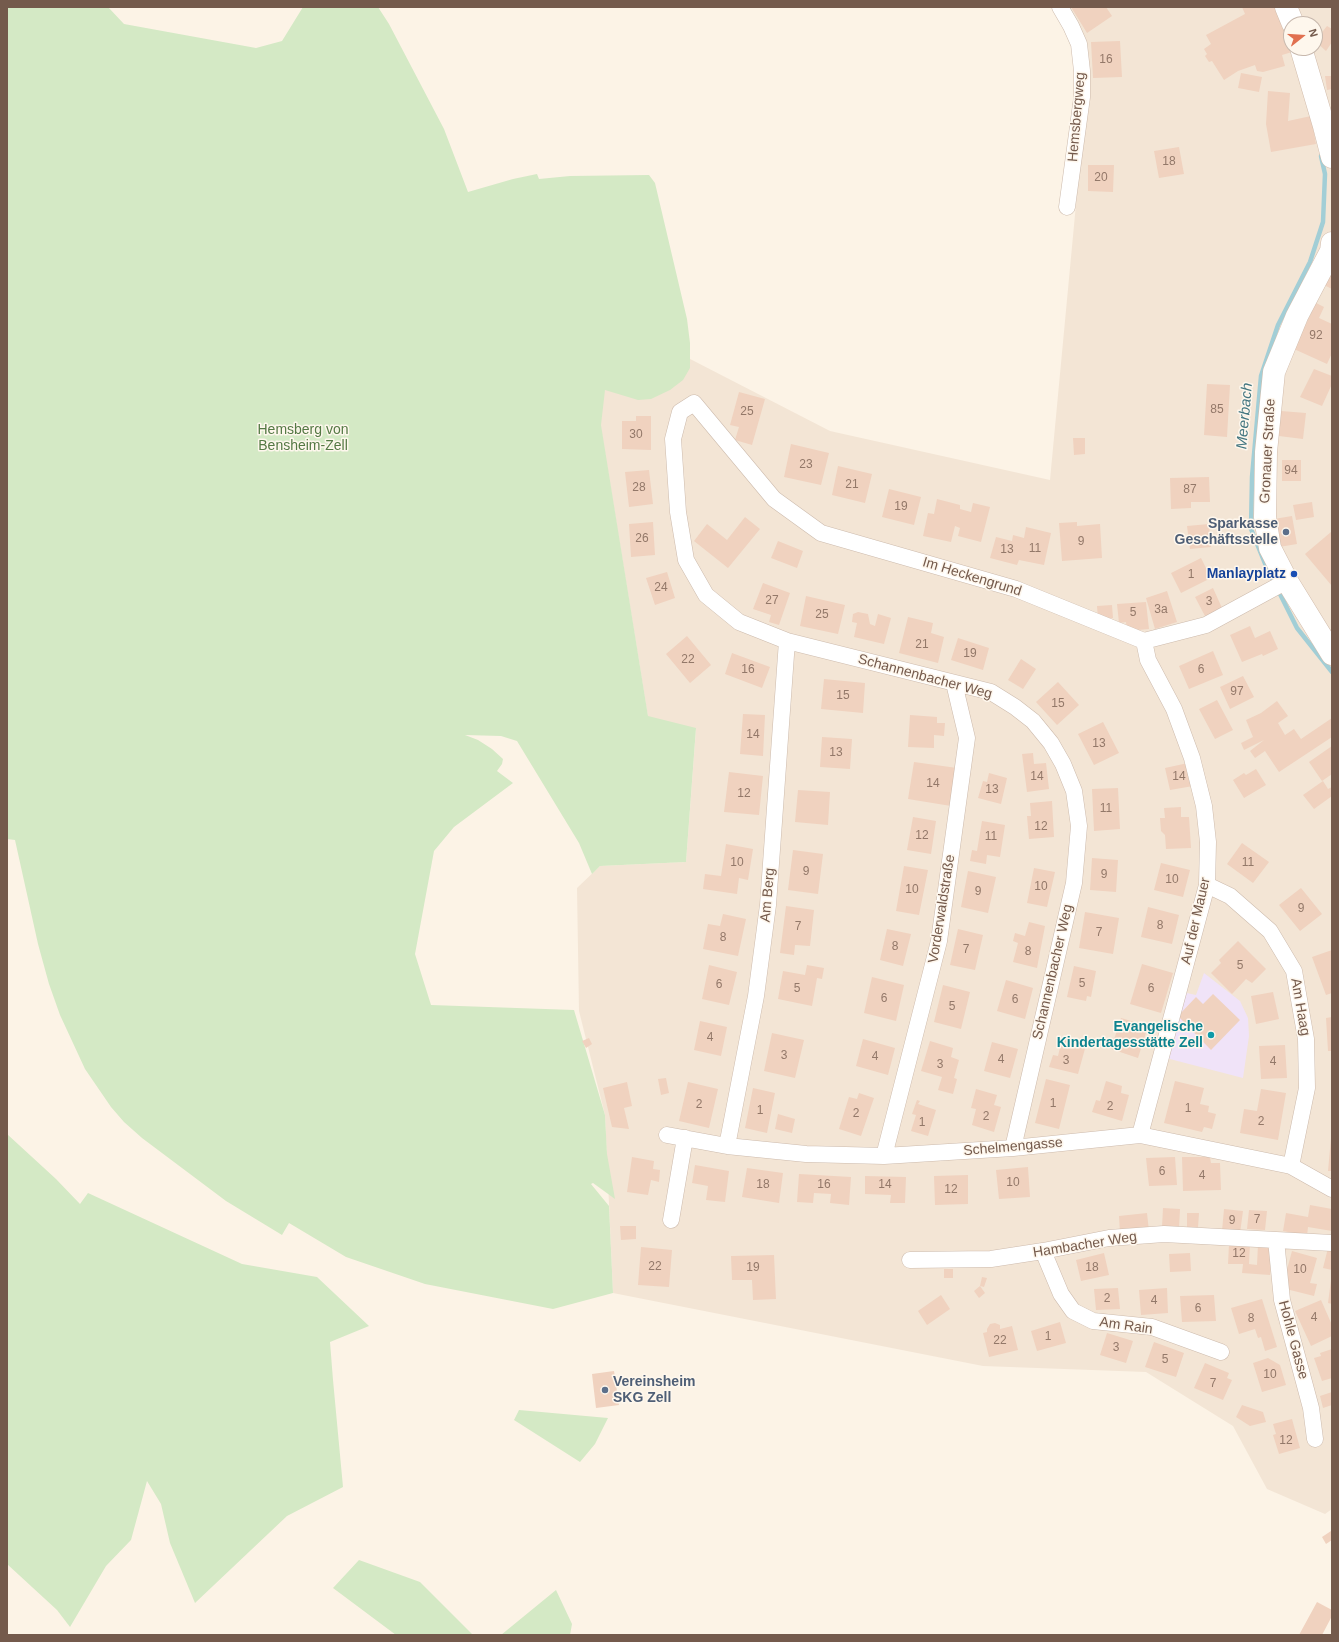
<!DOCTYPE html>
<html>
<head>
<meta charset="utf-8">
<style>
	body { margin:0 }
	#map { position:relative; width:1339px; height:1642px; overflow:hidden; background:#fcf3e6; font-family:Helvetica,sans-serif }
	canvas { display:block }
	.frame { position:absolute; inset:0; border:8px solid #745a4c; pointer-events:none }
	.north { position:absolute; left:1283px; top:16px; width:40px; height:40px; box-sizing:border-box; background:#fef7ed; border:1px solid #c7b8ad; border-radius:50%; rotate:73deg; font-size:11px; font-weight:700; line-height:16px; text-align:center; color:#745a4c }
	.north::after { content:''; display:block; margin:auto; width:14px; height:18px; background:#e17050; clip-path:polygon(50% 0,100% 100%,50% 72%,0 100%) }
</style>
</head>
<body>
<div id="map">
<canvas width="1339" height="1642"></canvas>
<div class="frame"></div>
<div class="north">N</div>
</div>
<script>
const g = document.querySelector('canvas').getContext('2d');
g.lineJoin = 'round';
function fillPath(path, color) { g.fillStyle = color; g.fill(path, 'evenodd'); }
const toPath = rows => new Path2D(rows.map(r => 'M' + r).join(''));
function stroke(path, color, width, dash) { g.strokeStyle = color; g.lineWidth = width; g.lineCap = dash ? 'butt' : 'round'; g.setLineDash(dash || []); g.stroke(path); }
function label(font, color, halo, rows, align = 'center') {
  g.font = font + ' Helvetica,sans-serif'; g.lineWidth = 3; g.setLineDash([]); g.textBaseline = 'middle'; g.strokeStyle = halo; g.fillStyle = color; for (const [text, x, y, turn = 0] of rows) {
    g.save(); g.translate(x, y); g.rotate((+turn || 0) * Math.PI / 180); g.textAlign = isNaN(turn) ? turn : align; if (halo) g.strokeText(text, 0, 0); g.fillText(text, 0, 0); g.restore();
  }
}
const residential = toPath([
	[1064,7,1332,7,1332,1509,1325,1514,1267,1489,1233,1426,1146,1372,983,1366,613,1293,605,1115,579,1011,577,888,600,866,686,862,696,729,648,717,598,410,626,326,830,431,1050,480,1083,130,1088,61],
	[1291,24,1315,24,1315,48,1291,48]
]);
const education = toPath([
	[1204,973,1240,1001,1248,1018,1249,1036,1243,1078,1166,1058,1182,992,1196,995]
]);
const green = toPath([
	[7,7,108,7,124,24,256,48,282,41,303,7,378,7,389,24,444,129,468,192,513,179,537,174,539,179,570,176,649,175,655,183,687,319,690,343,690,368,683,380,670,390,651,399,638,400,605,390,601,425,648,716,696,728,686,862,600,866,592,874,579,843,517,741,501,736,465,735,478,740,492,749,503,759,502,764,497,771,513,783,454,827,434,851,415,954,431,1005,574,1010,605,1115,607,1154,615,1199,593,1183,591,1184,609,1206,613,1293,553,1309,425,1284,346,1257,289,1223,282,1235,226,1201,142,1138,124,1122,111,1107,85,1069,60,1015,49,984,38,944,15,840,7,839],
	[7,1134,56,1179,80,1204,88,1193,242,1264,317,1277,369,1326,330,1342,333,1380,343,1487,287,1516,195,1603,170,1543,161,1504,147,1481,131,1540,106,1566,70,1627,57,1610,7,1564],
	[519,1410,608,1418,595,1444,580,1462,514,1420],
	[359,1560,420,1582,473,1635,396,1635,333,1588],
	[556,1590,572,1624,570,1635,501,1635]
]);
const stream = toPath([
	[1321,156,1325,174,1323,222,1310,262,1278,325,1261,376,1252,477,1251,529,1266,566,1297,628,1332,672]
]);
const building = toPath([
	[1071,7,1106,7,1112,16,1087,33],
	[1242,7,1275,7,1286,31,1292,52,1282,55,1285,66,1263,72,1257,71,1255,65,1238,71,1224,80,1212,61,1209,62,1205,56,1207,54,1204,49,1211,44,1206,35,1245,14],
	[1327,26,1332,29,1332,42,1326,51,1315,41],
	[1120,41,1122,77,1093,78,1091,42],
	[1241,73,1262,77,1259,92,1238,88],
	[1325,76,1332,76,1332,89,1327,90],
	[1268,91,1290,93,1288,121,1311,116,1316,144,1271,152,1266,124],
	[1179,147,1184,174,1159,178,1154,151],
	[1088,165,1114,165,1113,192,1088,191],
	[1332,270,1332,289,1324,285],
	[1316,303,1324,307,1319,318,1332,324,1332,353,1327,364,1294,349],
	[1314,369,1332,376,1332,384,1322,406,1300,397],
	[1207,384,1230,385,1227,437,1204,435],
	[739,392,765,399,752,445,735,440,739,427,730,425],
	[1281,411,1306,413,1303,439,1279,436],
	[636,416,651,416,651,450,622,449,622,421,636,421],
	[1073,438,1085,438,1085,454,1074,455],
	[791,444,829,453,821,485,784,477],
	[1282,460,1301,460,1301,481,1282,481],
	[838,466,872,474,865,503,832,495],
	[649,470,653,504,629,507,625,472],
	[1209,477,1210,502,1191,502,1191,508,1171,509,1170,478],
	[889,489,921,497,914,525,882,517],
	[937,499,960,505,960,509,971,512,973,503,990,507,981,542,958,536,960,528,955,526,951,542,923,536,928,513,934,514],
	[1312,502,1314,517,1296,520,1293,505],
	[1292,516,1297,544,1279,547,1274,519],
	[745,517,760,529,728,568,694,541,707,524,727,540],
	[653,522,655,555,631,557,629,524],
	[1077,522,1077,526,1100,524,1102,558,1062,561,1059,523],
	[1209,524,1211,547,1190,549,1187,526],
	[1026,527,1051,533,1044,565,1019,560,1017,565,990,558,996,537,1012,541,1013,535,1024,538],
	[1331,532,1332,533,1332,586,1305,554],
	[778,541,803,551,797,568,771,558],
	[1201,558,1211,578,1181,593,1171,573],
	[667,572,675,598,655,605,646,578],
	[763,583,790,593,779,625,769,622,771,615,753,609],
	[1213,588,1222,608,1205,616,1195,597],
	[1167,591,1177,622,1155,629,1146,598],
	[806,596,845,605,838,634,800,626],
	[1146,602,1149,629,1127,631,1126,622,1119,623,1117,604],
	[1112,605,1113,618,1098,619,1097,606],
	[858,612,868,614,870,624,875,626,878,614,891,618,884,644,854,637,857,623,852,622,853,614],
	[908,617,933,623,931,633,944,637,938,663,899,653],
	[1250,626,1255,638,1270,631,1278,649,1263,656,1262,654,1242,662,1230,635],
	[687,636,711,665,690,683,666,654],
	[958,638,989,648,983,670,951,660],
	[1213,651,1223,675,1189,689,1179,666],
	[732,653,770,667,762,688,725,674],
	[1021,659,1036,669,1023,689,1008,680],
	[1243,676,1254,697,1230,709,1220,687],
	[824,679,865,683,863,713,821,709],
	[1058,682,1079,705,1057,725,1036,702],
	[1217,700,1233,730,1215,739,1199,709],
	[1277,701,1288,716,1278,723,1285,735,1294,729,1301,739,1332,718,1332,737,1279,772,1265,751,1255,758,1250,751,1264,740,1244,750,1241,743,1253,737,1246,720,1261,713],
	[743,714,765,715,763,756,740,754],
	[910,715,937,717,937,723,945,723,944,736,934,735,934,748,908,747],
	[1103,722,1119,753,1094,765,1078,734],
	[822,737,852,739,850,769,820,767],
	[1332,746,1332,774,1322,781,1309,762],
	[1033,753,1034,764,1046,763,1049,789,1027,792,1022,754],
	[914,762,957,768,951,806,908,799],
	[1188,763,1193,786,1170,790,1165,768],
	[1256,769,1266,785,1244,798,1233,780,1244,773,1246,775],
	[729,772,763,776,759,815,724,812],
	[989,773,1007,778,1001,804,978,798,983,781,987,782],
	[1323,781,1328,789,1332,787,1332,796,1314,809,1303,795],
	[1118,788,1120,829,1094,831,1092,789],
	[798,790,830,792,828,825,795,822],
	[1052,801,1054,837,1029,839,1027,816,1031,816,1030,803],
	[1181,807,1181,817,1189,817,1191,848,1166,849,1165,835,1161,831,1160,818,1165,818,1164,808],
	[913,817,936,821,931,854,907,850],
	[982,821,1005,825,1000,857,987,855,986,864,970,861,972,850,977,851],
	[1242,843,1269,862,1253,883,1227,864],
	[726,844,753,849,748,880,739,878,737,894,703,889,705,874,721,876],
	[793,850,823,854,818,894,788,890],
	[1092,858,1118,860,1116,892,1090,890],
	[1161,863,1190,870,1183,897,1154,890],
	[904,866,928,870,919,915,896,911],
	[1034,868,1055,872,1047,907,1027,903],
	[968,871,996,877,988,913,961,907],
	[1301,888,1322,914,1300,931,1279,905],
	[786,906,814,910,810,946,795,945,794,955,780,953],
	[1148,907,1179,915,1172,944,1141,937],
	[1085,912,1119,918,1113,954,1079,948],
	[723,914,746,919,738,956,703,949,708,924,720,926],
	[1029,922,1045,926,1037,968,1013,962,1018,943,1013,941,1015,933,1025,936],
	[887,929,911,934,903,966,880,960],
	[958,929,983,935,975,970,950,965],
	[1238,941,1266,969,1252,983,1246,979,1232,994,1211,973,1221,963,1219,960],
	[1332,950,1332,993,1326,995,1312,957],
	[1142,964,1173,973,1161,1013,1130,1004],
	[709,965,737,972,729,1005,702,999],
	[807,965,824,968,822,979,817,978,812,1006,778,999,783,971,805,975],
	[1074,966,1096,971,1091,997,1087,996,1086,1001,1067,997],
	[872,977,904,985,896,1021,864,1013],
	[1006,980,1033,988,1025,1019,997,1011],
	[943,985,970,992,961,1029,934,1022],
	[1273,992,1279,1019,1256,1024,1251,996],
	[1213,994,1240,1020,1211,1050,1178,1016,1196,997,1203,1004],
	[1332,1017,1332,1051,1328,1051,1326,1018],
	[1121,1018,1148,1026,1138,1058,1111,1049],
	[700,1021,727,1027,721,1056,694,1050],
	[772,1033,804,1040,795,1078,764,1071],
	[589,1038,592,1044,586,1048,582,1041],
	[863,1039,895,1048,888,1075,856,1066],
	[1062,1039,1086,1045,1078,1074,1049,1067,1053,1055,1058,1056],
	[930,1041,953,1048,951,1057,959,1060,954,1078,957,1079,953,1094,938,1090,942,1077,921,1071],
	[992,1042,1018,1049,1010,1078,984,1071],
	[1285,1045,1287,1078,1261,1079,1259,1046],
	[666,1078,669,1093,661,1095,658,1079],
	[1046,1079,1070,1085,1059,1129,1035,1123],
	[1106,1081,1122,1086,1121,1093,1129,1095,1122,1121,1092,1112,1096,1100,1100,1101],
	[1175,1081,1204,1088,1200,1104,1209,1106,1208,1112,1216,1114,1212,1129,1204,1127,1202,1132,1164,1123],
	[627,1082,632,1106,624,1108,629,1129,612,1127,603,1088],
	[688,1082,718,1089,709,1128,679,1121],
	[753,1088,775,1093,767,1133,745,1128],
	[976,1089,997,1095,994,1105,1001,1107,994,1132,972,1125,976,1109,971,1108],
	[1261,1089,1286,1093,1278,1140,1240,1133,1244,1109,1257,1111],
	[859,1093,874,1098,861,1136,839,1129,849,1097,857,1099],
	[917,1100,920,1101,918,1104,936,1110,928,1136,911,1131,916,1115,912,1114],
	[778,1114,795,1119,792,1133,775,1129],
	[1331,1138,1332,1138,1332,1171,1328,1171],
	[632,1157,654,1161,653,1169,660,1170,659,1182,651,1180,648,1195,627,1192],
	[1175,1157,1177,1185,1149,1186,1146,1158],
	[1182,1157,1210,1157,1211,1163,1220,1163,1221,1190,1183,1191],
	[695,1165,729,1171,725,1202,706,1200,708,1186,692,1183],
	[1028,1167,1030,1197,999,1199,996,1170],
	[747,1168,783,1173,779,1203,742,1197],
	[799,1174,851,1177,849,1205,830,1203,831,1194,814,1193,813,1203,797,1202],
	[968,1175,968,1204,935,1205,934,1176],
	[865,1176,906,1177,905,1203,890,1203,891,1195,865,1194],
	[1310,1205,1332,1209,1332,1231,1308,1227,1307,1236,1283,1231,1286,1213,1308,1217],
	[1163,1208,1180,1209,1179,1228,1162,1227],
	[1224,1209,1243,1211,1240,1233,1222,1231],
	[1249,1210,1267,1211,1265,1230,1247,1229],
	[1147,1213,1149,1231,1120,1233,1119,1216],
	[1187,1213,1199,1213,1198,1228,1187,1228],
	[620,1226,636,1226,636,1239,621,1240],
	[1229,1244,1250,1244,1249,1264,1257,1265,1258,1244,1272,1245,1270,1275,1242,1273,1243,1264,1228,1264],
	[641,1247,672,1250,669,1287,638,1285],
	[1328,1248,1332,1249,1332,1270,1323,1268],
	[1292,1251,1317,1258,1310,1283,1317,1284,1314,1296,1282,1288],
	[1104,1253,1109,1275,1081,1281,1076,1260],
	[1190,1253,1191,1271,1170,1272,1169,1254],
	[774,1255,776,1299,753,1300,752,1280,732,1280,731,1256],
	[944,1269,953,1269,953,1278,944,1278],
	[982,1277,987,1278,984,1287,980,1286],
	[1331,1280,1332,1280,1332,1304,1328,1303],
	[980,1286,985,1293,979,1298,974,1291],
	[1118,1288,1120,1309,1096,1310,1094,1289],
	[1167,1288,1168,1313,1141,1315,1139,1290],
	[941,1295,950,1309,927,1325,918,1311],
	[1214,1295,1216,1321,1182,1322,1180,1296],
	[1262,1299,1277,1347,1265,1351,1261,1337,1258,1338,1255,1329,1239,1334,1231,1308],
	[1321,1300,1332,1325,1332,1336,1311,1346,1295,1311],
	[1060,1322,1066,1343,1037,1351,1031,1331],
	[995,1323,1000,1325,1000,1329,1012,1326,1018,1350,989,1357,983,1333,987,1332,987,1329,990,1324],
	[1107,1333,1133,1341,1126,1363,1100,1355],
	[1154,1342,1184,1353,1176,1377,1145,1367],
	[1332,1349,1332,1378,1322,1381,1314,1358,1321,1356,1320,1353],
	[1268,1358,1280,1365,1286,1385,1262,1392,1253,1363],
	[1205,1363,1229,1373,1227,1378,1232,1380,1223,1400,1194,1388],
	[614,1371,619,1405,596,1408,592,1374],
	[1332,1392,1332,1405,1323,1408,1320,1396],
	[1242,1405,1263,1412,1266,1422,1250,1426,1236,1417],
	[1292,1419,1300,1448,1279,1454,1273,1435,1276,1434,1273,1424],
	[1331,1531,1332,1540,1326,1544,1322,1537],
	[1317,1602,1332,1610,1332,1616,1322,1635,1299,1635]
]);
const street = toPath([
	[1060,7,1071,26,1079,44,1082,71,1082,97,1067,207],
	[1207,885,1230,896,1270,931,1294,971,1306,1039,1307,1088,1291,1166],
	[667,1135,727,1146,806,1154,884,1156,1013,1148,1140,1135,1291,1166,1332,1189],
	[1140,1135,1207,885,1208,842,1204,806,1192,758,1174,709,1148,660,1144,641],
	[727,1146,756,996,768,905,787,641],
	[1013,1148,1074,883,1079,826,1074,791,1063,764,1051,743,1033,721,1015,707,991,692,787,641,739,622,706,595,686,560,678,512,673,439,680,412,694,403,774,499,821,533,1016,589,1144,641,1206,625,1287,581],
	[884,1156,939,941,967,738,954,683],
	[671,1220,685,1138],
	[1276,1240,1282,1300,1311,1408,1315,1439],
	[1043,1251,1061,1294,1073,1311,1093,1321,1152,1327,1221,1352],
	[910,1260,991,1259,1043,1251,1109,1238,1164,1234,1332,1243]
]);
const secondary = toPath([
	[1286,7,1293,24],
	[1301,48,1324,126,1332,157],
	[1332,243,1331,251,1297,316,1274,372,1266,452,1265,517,1270,548,1287,581,1332,654]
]);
const markers = [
	[1286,532,4,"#5c6f8a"],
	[1294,574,4,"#1a4fb4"],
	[1211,1035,4,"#0f9aa8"],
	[605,1390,4,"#5c6f8a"]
];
const numberNames = [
	["16",1106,60],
	["18",1169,162],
	["20",1101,178],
	["92",1316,336],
	["85",1217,410],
	["25",747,412],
	["30",636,435],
	["23",806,465],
	["94",1291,471],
	["21",852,485],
	["28",639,488],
	["87",1190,490],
	["19",901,507],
	["26",642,539],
	["9",1081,542],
	["11",1035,549],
	["13",1007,550],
	["1",1191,575],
	["24",661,588],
	["27",772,601],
	["3",1209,602],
	["3a",1161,610],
	["5",1133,613],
	["25",822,615],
	["21",922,645],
	["19",970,654],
	["22",688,660],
	["16",748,670],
	["6",1201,670],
	["97",1237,692],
	["15",843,696],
	["15",1058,704],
	["14",753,735],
	["13",1099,744],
	["13",836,753],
	["14",1037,777],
	["14",1179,777],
	["14",933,784],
	["13",992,790],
	["12",744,794],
	["11",1106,809],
	["12",1041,827],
	["12",922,836],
	["11",991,837],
	["10",737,863],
	["11",1248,863],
	["9",806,872],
	["9",1104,875],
	["10",1172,880],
	["10",1041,887],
	["10",912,890],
	["9",978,892],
	["9",1301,909],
	["8",1160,926],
	["7",798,927],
	["7",1099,933],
	["8",723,938],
	["8",895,947],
	["7",966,950],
	["8",1028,952],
	["5",1240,966],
	["5",1082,984],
	["6",719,985],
	["5",797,989],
	["6",1151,989],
	["6",884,999],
	["6",1015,1000],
	["5",952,1007],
	["4",710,1038],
	["3",784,1056],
	["4",875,1057],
	["4",1001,1060],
	["3",1066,1061],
	["4",1273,1062],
	["3",940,1065],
	["1",1053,1104],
	["2",699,1105],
	["2",1110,1107],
	["1",1188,1109],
	["1",760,1111],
	["2",856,1114],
	["2",986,1117],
	["2",1261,1122],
	["1",922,1123],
	["6",1162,1172],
	["4",1202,1176],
	["10",1013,1183],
	["18",763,1185],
	["16",824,1185],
	["14",885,1185],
	["12",951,1190],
	["7",1257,1220],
	["9",1232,1221],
	["12",1239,1254],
	["22",655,1267],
	["19",753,1268],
	["18",1092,1268],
	["10",1300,1270],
	["2",1107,1299],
	["4",1154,1301],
	["6",1198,1309],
	["4",1314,1318],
	["8",1251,1319],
	["1",1048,1337],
	["22",1000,1341],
	["3",1116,1348],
	["5",1165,1360],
	["10",1270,1375],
	["7",1213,1384],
	["12",1286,1441]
];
const streetNames = [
	["Hemsbergweg",1077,117,-85],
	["Gronauer Straße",1268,451,-87],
	["Im Heckengrund",972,577,17],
	["Schannenbacher Weg",925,677,15],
	["Am Berg",768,895,-85],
	["Vorderwaldstraße",942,909,-81],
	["Auf der Mauer",1196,921,-77],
	["Schannenbacher Weg",1053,972,-77],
	["Am Haag",1300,1007,80],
	["Schelmengasse",1013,1147,-5],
	["Hambacher Weg",1085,1245,-9],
	["Am Rain",1126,1326,8],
	["Hohle Gasse",1293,1340,75]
];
const parkNames = [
	["Hemsberg von",303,430],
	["Bensheim-Zell",303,446]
];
const serviceNames = [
	["Sparkasse",1278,524],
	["Geschäftsstelle",1278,540],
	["Vereinsheim",613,1382,"left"],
	["SKG Zell",613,1398,"left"]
];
const transitNames = [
	["Manlayplatz",1286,574]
];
const cultureNames = [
	["Evangelische",1203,1027],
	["Kindertagesstätte Zell",1203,1043]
];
const waterNames = [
	["Meerbach",1245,416,-85]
];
fillPath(residential, '#f3e5d5');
fillPath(education, '#f0e3f8');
fillPath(green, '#d4e9c5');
stroke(stream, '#a2ced6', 4.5);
fillPath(building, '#f0d2bf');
stroke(street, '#cdbbad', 17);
stroke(secondary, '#d2bdad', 23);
stroke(street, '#fff', 16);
stroke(secondary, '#fff', 22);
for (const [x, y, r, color] of markers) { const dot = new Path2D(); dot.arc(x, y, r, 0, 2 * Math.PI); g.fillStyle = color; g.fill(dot); stroke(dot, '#fef7ed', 1.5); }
label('12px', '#937869', null, numberNames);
label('14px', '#745a4c', '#fef7ed', streetNames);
label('14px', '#547944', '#fef7ed', parkNames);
label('bold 14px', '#4e5e75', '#fef7ed', serviceNames, 'right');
label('bold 14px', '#164399', '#fef7ed', transitNames, 'right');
label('bold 14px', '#0d838f', '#fef7ed', cultureNames, 'right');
label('italic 15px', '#437680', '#fef7ed', waterNames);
</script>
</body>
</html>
